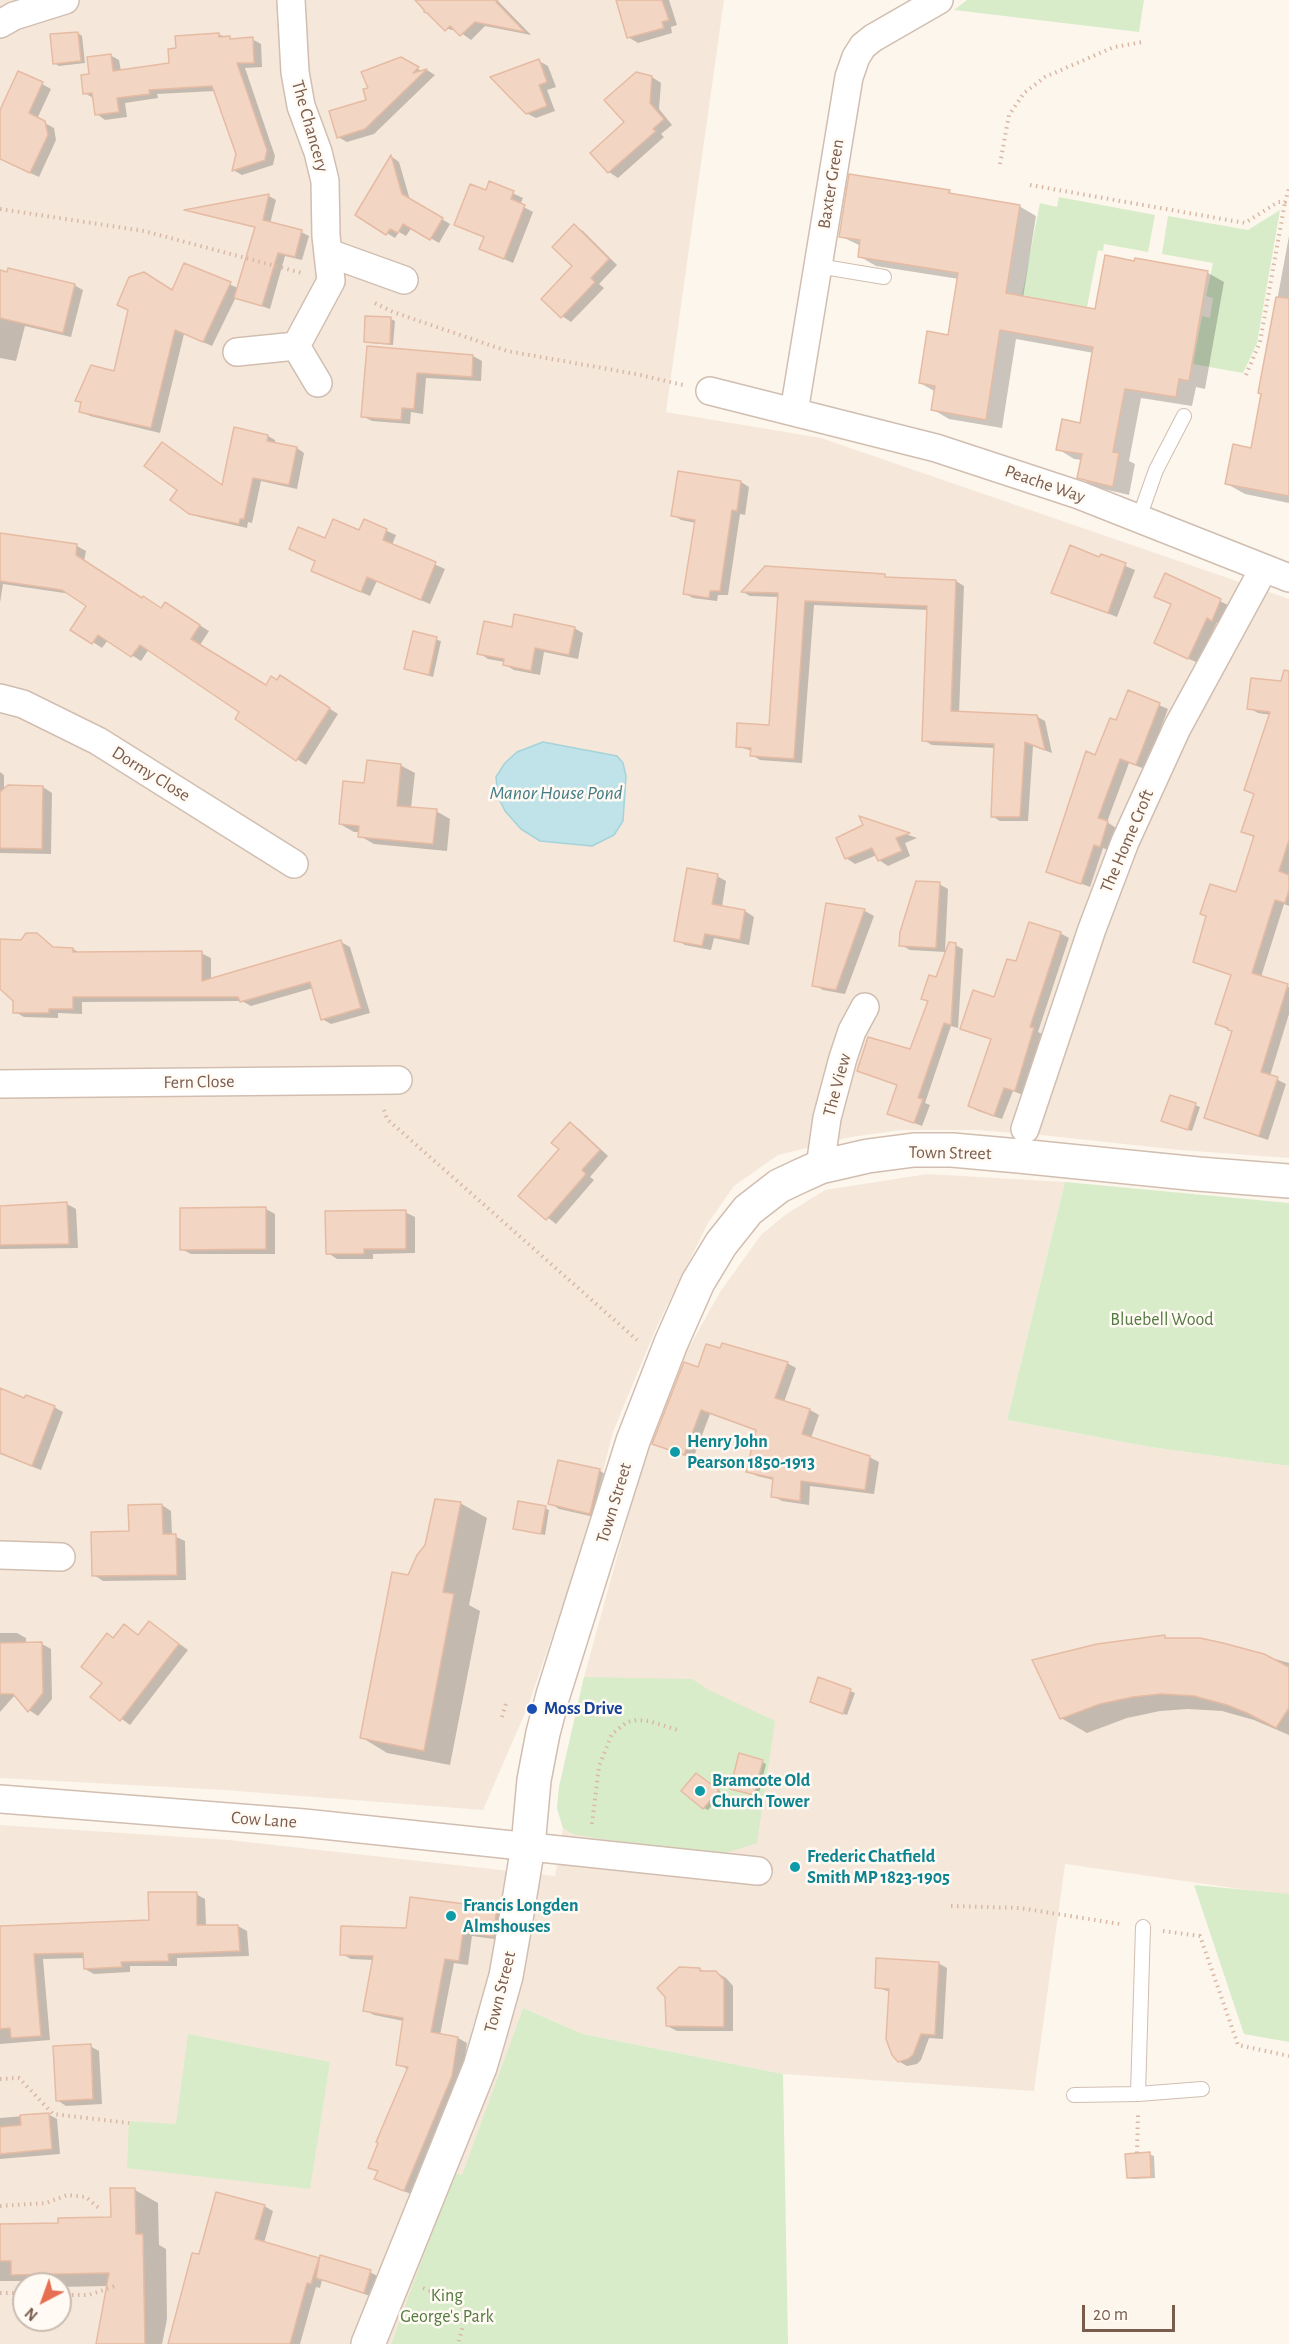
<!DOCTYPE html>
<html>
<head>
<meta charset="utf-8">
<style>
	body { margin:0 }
	#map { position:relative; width:1289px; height:2344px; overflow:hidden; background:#fdf6ec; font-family:"Alegreya Sans",sans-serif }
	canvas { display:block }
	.north { position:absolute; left:12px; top:2272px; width:60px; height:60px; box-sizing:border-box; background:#fffaf3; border:2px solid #cabbb1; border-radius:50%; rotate:221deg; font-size:16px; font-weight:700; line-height:24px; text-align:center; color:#7a5c4d }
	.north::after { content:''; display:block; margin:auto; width:21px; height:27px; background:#e76f51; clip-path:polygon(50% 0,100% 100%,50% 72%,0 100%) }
	.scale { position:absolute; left:1082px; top:2305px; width:93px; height:27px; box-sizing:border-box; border:3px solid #7a5c4d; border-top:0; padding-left:8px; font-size:18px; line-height:21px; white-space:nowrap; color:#7a5c4d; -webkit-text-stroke:4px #fffaf3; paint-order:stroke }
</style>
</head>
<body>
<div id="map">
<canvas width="1289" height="2344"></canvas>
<div class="north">N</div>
<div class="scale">20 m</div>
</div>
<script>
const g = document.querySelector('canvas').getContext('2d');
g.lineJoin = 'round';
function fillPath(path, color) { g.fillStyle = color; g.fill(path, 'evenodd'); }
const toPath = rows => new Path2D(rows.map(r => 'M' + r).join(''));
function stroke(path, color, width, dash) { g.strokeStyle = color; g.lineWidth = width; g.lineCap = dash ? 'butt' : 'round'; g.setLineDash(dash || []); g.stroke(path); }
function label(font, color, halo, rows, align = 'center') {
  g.font = font + ' "Alegreya Sans",sans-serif'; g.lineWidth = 5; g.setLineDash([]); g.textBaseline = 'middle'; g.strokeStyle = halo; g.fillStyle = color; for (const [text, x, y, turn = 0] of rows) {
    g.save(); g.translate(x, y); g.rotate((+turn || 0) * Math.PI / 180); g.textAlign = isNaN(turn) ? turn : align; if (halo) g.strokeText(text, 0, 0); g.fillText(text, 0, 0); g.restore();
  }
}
const residential = toPath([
	[0,0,724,0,666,412,821,438,1289,599,1289,1158,1180,1150,1041,1135,975,1130,902,1130,851,1137,778,1155,734,1186,708,1223,657,1326,613,1432,585,1541,528,1706,483,1810,224,1790,0,1778],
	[927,1174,1065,1182,1007,1420,1150,1447,1289,1466,1289,1896,1065,1864,1034,2091,783,2074,583,2034,523,2008,462,2176,455,2173,391,2344,0,2344,0,1825,229,1840,555,1876,563,1828,557,1808,559,1787,584,1677,647,1448,682,1360,720,1292,761,1235,785,1215,825,1190],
	[330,2062,309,2189,129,2121,176,2125],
	[24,2284,60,2284,60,2320,24,2320]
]);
const green = toPath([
	[967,0,1144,0,1139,32,954,10],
	[1059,197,1155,215,1148,252,1104,244,1103,251,1098,250,1087,307,1022,295,1040,203,1057,207],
	[1280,210,1257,343,1243,373,1193,364,1202,316,1210,318,1213,298,1206,296,1213,263,1162,254,1168,216,1248,230],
	[1065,1182,1289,1203,1289,1466,1150,1447,1007,1420],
	[584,1677,692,1679,709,1690,775,1721,757,1843,723,1854,594,1838,573,1834,563,1828,557,1808,559,1787],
	[1194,1885,1289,1894,1289,2042,1244,2034],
	[523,2008,583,2034,783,2074,788,2344,391,2344,454,2173,462,2175],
	[188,2034,330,2062,310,2189,127,2168,129,2121,176,2124]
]);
const water = toPath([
	[543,742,617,756,623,763,626,776,623,821,614,835,592,846,540,841,521,829,505,811,498,797,496,777,505,763,517,752,543,742]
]);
const shadow = toPath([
	[417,0,497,0,531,35,485,26,471,40,457,30,451,30,441,25],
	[618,0,669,0,677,25,671,27,672,33,638,43,628,37],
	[78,33,82,36,85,63,59,66,54,63],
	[218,34,234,40,252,39,261,44,262,67,245,68,275,156,273,165,242,175,233,170,237,154,215,91,157,94,158,98,125,103,127,117,105,120,97,114,93,98,85,93,91,75,110,55,119,60,121,71,171,65],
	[401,59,423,72,427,70,435,75,374,134,347,142,338,137,368,101,370,89],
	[539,61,548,66,556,87,547,90,555,111,536,118,526,113],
	[652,77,661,83,659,109,672,125,661,134,664,137,618,178,609,172,592,153,626,123],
	[42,84,51,89,37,119,54,128,56,140,39,177,0,159,0,108,2,109],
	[392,157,399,162,410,200,450,224,439,243,412,227,406,236,399,232,395,238,357,215],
	[490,183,523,198,520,205,533,212,513,263,481,249,485,238,456,225,487,192],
	[949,192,957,196,1019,206,1036,216,1023,298,1096,311,1208,273,1224,282,1205,389,1196,387,1192,406,1141,398,1129,461,1135,464,1129,495,1095,487,1079,477,1082,460,1074,459,1058,449,1081,424,1094,353,1016,339,1002,428,949,419,932,409,936,392,920,383,950,337,959,279,876,266,859,256,861,246,840,236],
	[269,196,276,200,270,224,301,232,309,236,302,260,285,256,270,309,236,297,212,346,184,334,160,433,90,416,80,411,82,403,77,401,115,372,173,292,184,265,238,288,256,228,188,211],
	[574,226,583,231,617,265,599,284,604,288,571,322,562,316,575,266],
	[1289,236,1289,503,1245,494,1227,484,1252,450,1263,394,1260,393],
	[0,280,74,285,83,290,71,337,25,326,16,361,0,358],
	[367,317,391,319,395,321,393,345,369,343,365,341],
	[368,347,473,356,482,361,481,381,426,378,423,414,411,412,410,424,372,421,362,416],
	[268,436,275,440,275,444,297,448,304,453,297,489,261,481,252,523,248,522,247,528,199,517,190,512,223,487],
	[741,482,749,487,745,515,740,514,728,595,718,595,717,601,693,598,684,593,696,523,681,520,673,515],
	[365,521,396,535,392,545,445,569,430,604,377,581,370,596,322,575,317,562,290,549,360,532],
	[0,535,77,546,86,551,84,561,143,600,162,610,174,609,209,631,200,645,266,687,277,682,289,683,338,714,306,765,297,759,241,711,149,649,141,661,108,640,102,648,73,629,88,606,71,594,3,584,0,603],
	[1101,556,1135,570,1117,617,1053,592],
	[1166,575,1230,606,1222,625,1217,622,1198,663,1165,648,1173,605],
	[884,576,889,578,956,581,964,586,959,713,1036,716,1045,721,1052,753,1033,746,1028,821,1000,821,992,816,996,748,932,745,923,740,928,610,814,605,802,763,760,760,752,755,752,751,737,746,770,727,779,597,750,596,743,592],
	[574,628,583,633,578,659,544,652,540,675,514,670,505,665,505,662,488,659,479,653,513,629],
	[414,633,441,641,433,677,405,669],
	[1289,684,1289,906,1284,904,1261,977,1289,987,1289,1014,1270,1076,1286,1084,1268,1140,1215,1122,1206,1117,1233,1032,1217,1024,1232,976,1195,961,1207,917,1202,914,1237,894,1255,838,1243,831,1255,795,1246,790,1271,715,1258,713,1249,708],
	[1129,692,1168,709,1145,769,1129,763,1107,822,1116,828,1108,850,1103,848,1090,887,1047,871,1096,757,1117,722],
	[400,765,415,773,411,808,436,811,450,819,447,851,374,844,360,836,360,832,354,832,340,824,366,785],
	[0,772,4,775,4,787,43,787,52,793,51,854,0,853],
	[861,818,917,838,905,843,910,856,888,866,879,860,877,855,855,864,846,858,865,826],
	[717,876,726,881,722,907,745,911,754,917,749,945,714,938,711,950,685,945,676,940],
	[939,884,948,889,945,952,910,950,901,945],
	[827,905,865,911,874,916,845,994,823,990,814,985],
	[1060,933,1069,938,1038,1032,1042,1034,1023,1095,1013,1091,1002,1119,978,1111,970,1106,993,1040,962,1028,995,999,1017,963],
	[36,935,56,949,73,949,80,953,201,953,211,958,211,980,341,942,350,947,370,1013,331,1024,322,1019,313,988,251,1006,242,1001,82,1002,82,1014,58,1013,58,1018,24,1017,15,1012,15,1001,0,988,0,947],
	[955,945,963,949,958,1028,951,1026,925,1103,930,1105,922,1126,889,1113,898,1086,859,1071,911,1051,929,1002,922,998,937,979],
	[1171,1096,1200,1107,1192,1131,1167,1123],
	[570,1124,579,1129,608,1156,590,1177,594,1180,556,1224,520,1196,561,1149],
	[67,1204,76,1209,78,1248,0,1249,0,1207],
	[266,1209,275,1214,275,1254,191,1254,181,1249],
	[405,1212,415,1217,415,1253,373,1254,373,1259,337,1259,328,1253],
	[787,1363,796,1368,784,1402,810,1410,819,1415,811,1438,869,1457,879,1462,874,1494,810,1486,809,1505,782,1501,773,1496,774,1480,757,1476,747,1471,757,1431,710,1414,693,1459,654,1443,699,1369],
	[0,1390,25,1400,54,1407,63,1412,41,1470,0,1454],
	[559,1462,600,1471,609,1476,599,1518,559,1509,550,1503],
	[460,1503,487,1518,469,1605,480,1611,450,1765,387,1753,361,1737],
	[162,1505,171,1511,172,1535,185,1541,186,1580,103,1581,94,1575,130,1533],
	[545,1508,549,1510,545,1535,515,1528],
	[150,1623,188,1650,130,1725,92,1697,104,1682,114,1640,125,1626,140,1636],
	[0,1633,17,1633,26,1638,26,1644,42,1644,51,1649,52,1699,38,1716,29,1710,15,1695,0,1712],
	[1165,1637,1169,1639,1223,1644,1289,1663,1289,1735,1254,1720,1222,1711,1188,1709,1160,1711,1127,1718,1087,1733,1061,1718],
	[819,1679,855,1693,847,1715,816,1703],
	[762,1762,766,1764,758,1797,732,1788],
	[701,1777,722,1793,708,1810,704,1808],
	[196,1894,205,1899,206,1926,238,1926,247,1931,249,1956,177,1958,177,1966,130,1966,130,1972,94,1974,85,1969,84,1958,43,1959,50,2040,0,2044,0,1928,150,1921],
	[496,1910,505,1915,502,1940,472,1936,468,1965,454,1963,440,2035,458,2038,467,2043,461,2082,413,2195,376,2179,379,2172,370,2167,407,2069,398,2064,404,2021,374,2015,365,2010,374,1960,351,1959,342,1954,407,1929],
	[938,1963,947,1968,943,2039,929,2038,921,2060,917,2064,907,2066,898,2061,890,1992,876,1987],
	[680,1969,700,1969,705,1972,716,1972,726,1978,733,1986,733,2031,677,2031,667,2026],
	[90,2046,99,2051,102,2104,66,2106,57,2100],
	[48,2114,57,2119,60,2154,0,2159,0,2118],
	[1149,2154,1154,2156,1155,2178,1133,2179,1128,2177],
	[135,2190,158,2203,159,2245,166,2249,167,2319,162,2344,99,2344,108,2286,60,2287,60,2284,31,2284,25,2281,0,2281,0,2226,59,2225,113,2218],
	[264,2206,273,2211,264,2243,320,2261,370,2272,379,2277,373,2297,322,2280,320,2288,316,2287,300,2344,240,2344,200,2256]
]);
const building = toPath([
	[415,0,498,0,496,2,525,32,475,22,460,36,450,26,445,31,427,13,424,12,424,10,415,0],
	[616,0,662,0,669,20,662,22,664,28,627,38,616,0],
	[78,32,81,61,53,64,50,34,78,32],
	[219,33,219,37,230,36,230,39,253,37,254,63,237,63,267,150,265,160,232,171,236,154,212,86,149,90,150,94,117,98,119,112,95,115,92,93,83,94,81,75,89,74,87,57,111,54,113,71,169,63,168,49,176,48,175,36,219,33],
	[401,57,419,67,413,73,427,69,365,129,337,138,329,111,366,100,363,89,368,88,361,72,401,57],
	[539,59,547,82,539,85,547,106,526,114,490,77,539,59],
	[18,71,43,82,29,113,45,121,48,135,30,173,0,159,0,110,18,71],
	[636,72,652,76,650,103,664,119,653,129,656,131,608,173,590,153,624,122,604,100,636,72],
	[391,155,402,194,443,218,430,240,403,224,398,233,390,229,386,235,355,215,391,155],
	[849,174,950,190,949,193,1020,205,1006,293,1095,309,1105,255,1134,261,1135,258,1208,271,1189,381,1179,379,1176,397,1125,389,1113,452,1119,453,1113,487,1077,478,1082,454,1056,450,1062,419,1080,423,1093,347,1000,330,986,420,931,410,935,386,919,383,927,331,948,335,958,273,858,257,860,240,839,237,849,174],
	[489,181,514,191,511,199,525,205,504,259,479,249,484,237,454,225,470,184,486,190,489,181],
	[269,194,263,220,302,230,295,257,278,253,262,306,234,298,255,227,184,210,269,194],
	[574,224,609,259,591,278,595,282,561,318,541,299,572,266,552,247,574,224],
	[184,263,231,282,203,342,175,330,151,428,79,412,81,402,75,401,91,365,114,371,128,310,117,305,129,277,144,272,172,290,184,263],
	[8,268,75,284,63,333,0,318,0,270,7,272,8,268],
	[1276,297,1289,298,1289,496,1225,484,1233,444,1251,448,1261,394,1258,393,1276,297],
	[365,316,391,317,390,344,364,342,365,316],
	[367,346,473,355,472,377,417,373,414,409,402,408,401,420,361,417,367,346],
	[234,427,268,435,267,441,297,447,289,485,253,478,244,519,240,519,239,524,189,514,170,500,177,490,144,466,162,442,222,485,234,427],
	[678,471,741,481,737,511,732,510,720,591,710,591,709,598,683,594,695,520,671,516,678,471],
	[333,519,359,530,364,519,387,529,383,540,436,562,421,600,367,577,361,592,311,571,315,561,289,549,298,527,325,538,333,519],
	[0,533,77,544,76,555,142,598,143,596,161,608,165,602,200,625,191,639,266,685,271,676,277,680,280,675,330,708,296,761,235,719,239,712,140,645,131,657,98,635,92,644,70,630,86,606,62,590,0,581,0,533],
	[1070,545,1099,557,1101,554,1126,563,1108,613,1051,593,1070,545],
	[765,566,885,574,885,577,956,580,951,711,1037,715,1045,750,1025,742,1020,817,991,817,994,744,922,741,927,606,805,601,794,759,750,756,751,748,736,747,737,723,769,725,778,593,741,592,765,566],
	[1165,573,1221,599,1212,621,1207,618,1188,659,1154,643,1171,604,1154,597,1165,573],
	[514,614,575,627,569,655,535,648,531,671,503,665,504,659,477,654,484,621,512,627,514,614],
	[413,631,437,637,429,675,404,669,413,631],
	[1284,670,1289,671,1289,840,1279,871,1289,875,1289,890,1285,903,1275,900,1252,973,1288,984,1261,1072,1278,1077,1259,1136,1204,1118,1232,1031,1228,1030,1228,1028,1215,1024,1231,975,1193,962,1206,916,1200,914,1210,884,1236,892,1254,836,1241,832,1254,794,1244,790,1270,712,1247,709,1251,678,1281,681,1284,670],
	[1128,690,1160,703,1136,765,1120,759,1098,818,1108,821,1100,847,1094,845,1081,884,1046,872,1086,751,1095,755,1110,718,1116,720,1128,690],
	[367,760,401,764,397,806,437,809,433,844,358,837,359,826,339,824,343,781,364,783,367,760],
	[8,785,43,786,42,849,0,848,0,792,8,785],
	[859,816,910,833,896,838,902,851,878,861,872,848,845,859,836,838,863,825,859,816],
	[687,868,718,874,712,904,745,910,740,940,705,934,702,946,674,941,687,868],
	[916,881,940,882,936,948,899,946,900,932,916,881],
	[826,903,865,909,836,990,812,986,826,903],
	[1029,922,1061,932,1030,1027,1034,1028,1015,1091,1004,1088,994,1116,968,1106,991,1039,960,1029,973,990,994,997,1007,959,1016,961,1029,922],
	[26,933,37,933,53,947,73,948,73,952,202,951,202,981,341,940,361,1008,321,1020,310,982,240,1002,238,997,73,997,73,1009,49,1009,49,1013,13,1013,13,1001,0,989,0,939,21,940,26,933],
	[949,942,956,943,951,1025,944,1023,918,1098,923,1099,914,1123,887,1114,897,1085,857,1071,868,1037,910,1049,928,1001,921,999,929,975,936,977,949,942],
	[1170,1095,1196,1103,1188,1130,1161,1121,1170,1095],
	[570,1122,600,1150,582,1170,586,1174,546,1220,518,1196,559,1149,551,1143,570,1122],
	[67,1202,69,1244,0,1245,0,1206,67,1202],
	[266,1207,266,1249,180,1250,180,1208,266,1207],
	[406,1210,406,1249,364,1249,364,1254,326,1254,325,1211,406,1210],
	[722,1343,788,1362,775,1398,810,1409,802,1434,870,1456,865,1490,801,1481,800,1501,771,1497,773,1478,746,1472,756,1430,701,1410,684,1455,652,1444,684,1362,698,1367,706,1344,720,1348,722,1343],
	[0,1388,24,1398,26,1395,55,1406,32,1466,0,1453,0,1388],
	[558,1460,600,1469,590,1514,548,1504,558,1460],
	[435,1499,461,1502,443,1592,454,1594,424,1751,360,1738,392,1572,408,1575,417,1555,425,1545,435,1499],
	[518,1501,546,1506,541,1534,513,1529,518,1501],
	[162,1504,163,1534,176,1534,177,1575,92,1576,91,1532,129,1531,128,1505,162,1504],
	[149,1621,179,1644,120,1721,90,1697,102,1683,81,1667,107,1633,113,1638,124,1624,138,1635,149,1621],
	[1165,1635,1165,1638,1200,1638,1223,1643,1264,1654,1289,1667,1289,1708,1276,1728,1247,1713,1227,1705,1194,1696,1161,1694,1133,1697,1100,1704,1060,1719,1032,1660,1097,1644,1165,1635],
	[42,1642,43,1693,28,1712,13,1694,0,1694,0,1643,42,1642],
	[818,1677,851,1689,843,1714,810,1702,818,1677],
	[739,1753,763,1760,754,1795,730,1789,739,1753],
	[696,1773,719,1790,703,1809,681,1791,696,1773],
	[148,1892,197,1892,197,1925,238,1925,240,1951,168,1954,169,1961,121,1962,122,1967,84,1969,83,1953,34,1954,41,2036,11,2038,10,2028,0,2029,0,1926,149,1920,148,1892],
	[410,1897,497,1908,493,1936,463,1932,459,1961,445,1959,431,2032,458,2037,452,2076,404,2191,374,2179,378,2171,368,2168,378,2143,376,2142,408,2067,396,2065,403,2018,363,2011,373,1956,340,1955,341,1926,406,1928,410,1897],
	[876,1958,939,1962,935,2035,921,2034,913,2055,908,2059,898,2062,892,2055,886,2039,889,1989,875,1988,876,1958],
	[679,1967,700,1968,700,1971,716,1971,724,1980,724,2027,666,2026,665,1997,657,1988,679,1967],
	[91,2044,93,2099,56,2101,53,2046,91,2044],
	[49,2113,52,2149,0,2154,0,2127,21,2125,20,2115,49,2113],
	[1150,2152,1151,2177,1127,2178,1125,2154,1150,2152],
	[110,2188,135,2188,136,2234,143,2234,145,2344,96,2344,109,2273,11,2275,11,2261,0,2261,0,2224,58,2223,58,2218,111,2217,110,2188],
	[216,2192,265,2205,255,2239,319,2258,311,2284,307,2283,290,2344,168,2344,192,2253,199,2254,216,2192],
	[320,2255,371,2270,364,2293,316,2278,320,2255]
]);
const path = toPath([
	[1000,164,1009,115,1024,93,1045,77,1114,47,1143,42],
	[1030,185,1245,223,1278,202,1285,202,1289,188],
	[0,209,144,231,302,273],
	[375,303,393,312,507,351,636,374,683,385],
	[1246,375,1260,342,1285,202],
	[384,1110,387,1119,637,1340],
	[502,1717,507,1700],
	[592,1824,599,1766,612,1734,627,1722,637,1720,649,1721,681,1731],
	[951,1906,1020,1908,1120,1924],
	[1163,1931,1200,1936,1238,2045,1289,2056],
	[0,2079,19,2078,53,2114,129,2123],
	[1137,2153,1138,2115],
	[0,2206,46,2203,67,2195,86,2197,101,2210],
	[423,2288,450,2299,459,2304,464,2310,465,2318,458,2344],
	[0,2293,24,2293],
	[60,2295,89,2295,115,2286]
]);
const service = toPath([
	[818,266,884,277],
	[1139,518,1156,470,1184,416],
	[1138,2094,1143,1927],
	[1074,2095,1138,2094,1202,2089]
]);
const minor = toPath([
	[291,0,295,72,301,106,318,152,325,181,326,236,331,281,296,346],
	[0,24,14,16,65,0],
	[329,253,404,280],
	[237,352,296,346,318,383],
	[710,391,936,448,1079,495,1289,578],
	[794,412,849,77,856,57,863,46,873,38,939,0],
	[0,698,23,704,98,741,294,864],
	[0,1084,398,1080],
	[1025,1129,1092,929,1125,842,1177,728,1264,568],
	[820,1167,827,1118,843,1058,852,1031,865,1007],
	[0,1555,61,1557],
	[0,1799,304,1823,758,1871]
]);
const tertiary = toPath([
	[368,2344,480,2067,490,2033,506,1976,517,1913,528,1846,534,1780,543,1733,553,1695,633,1441,671,1343,698,1282,721,1244,748,1210,779,1186,798,1177,820,1167,868,1156,914,1150,952,1150,1019,1156,1198,1174,1289,1181]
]);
const markers = [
	[675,1452,6,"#0f9aa8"],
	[532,1709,6,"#1a4fb4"],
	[700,1791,6,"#0f9aa8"],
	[795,1867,6,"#0f9aa8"],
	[451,1916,6,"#0f9aa8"]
];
const streetNames = [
	["The Chancery",310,126,74],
	["Baxter Green",831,184,-81],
	["Peache Way",1045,484,19],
	["Dormy Close",151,774,32],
	["The Home Croft",1127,841,-67],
	["Fern Close",199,1082,-1],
	["The View",837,1085,-75],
	["Town Street",950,1153,1],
	["Town Street",614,1503,-73],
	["Cow Lane",264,1820,4],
	["Town Street",500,1992,-76]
];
const parkNames = [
	["Bluebell Wood",1162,1320],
	["King",447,2296],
	["George's Park",447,2317]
];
const cultureNames = [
	["Henry John",687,1442],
	["Pearson 1850-1913",687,1463],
	["Bramcote Old",712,1781],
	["Church Tower",712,1802],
	["Frederic Chatfield",807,1857],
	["Smith MP 1823-1905",807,1878],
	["Francis Longden",463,1906],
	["Almshouses",463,1927]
];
const transitNames = [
	["Moss Drive",544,1709]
];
const waterNames = [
	["Manor House Pond",556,793]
];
fillPath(residential, '#f5e8da');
fillPath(green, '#d8ecc9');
fillPath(water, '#bfe3e8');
stroke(water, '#a5d3da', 1.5);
fillPath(shadow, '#0003');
fillPath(building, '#f3d5c3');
stroke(building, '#e6bba3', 1.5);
stroke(service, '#d1beb0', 16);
stroke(minor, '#d1beb0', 30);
stroke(tertiary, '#d1beb0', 36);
stroke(path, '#d9b8a5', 4, [1.5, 4.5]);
stroke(service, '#fff', 14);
stroke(minor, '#fff', 27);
stroke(tertiary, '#fff', 33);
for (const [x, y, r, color] of markers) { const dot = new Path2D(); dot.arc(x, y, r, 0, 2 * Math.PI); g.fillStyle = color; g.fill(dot); stroke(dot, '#fffaf3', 2); }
label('18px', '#7a5c4d', '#fffaf3', streetNames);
label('18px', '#537a41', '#fffaf3', parkNames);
label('bold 18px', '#0d838f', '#fffaf3', cultureNames, 'left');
label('bold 18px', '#164399', '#fffaf3', transitNames, 'left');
label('italic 20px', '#437c86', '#fffaf3', waterNames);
</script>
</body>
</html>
